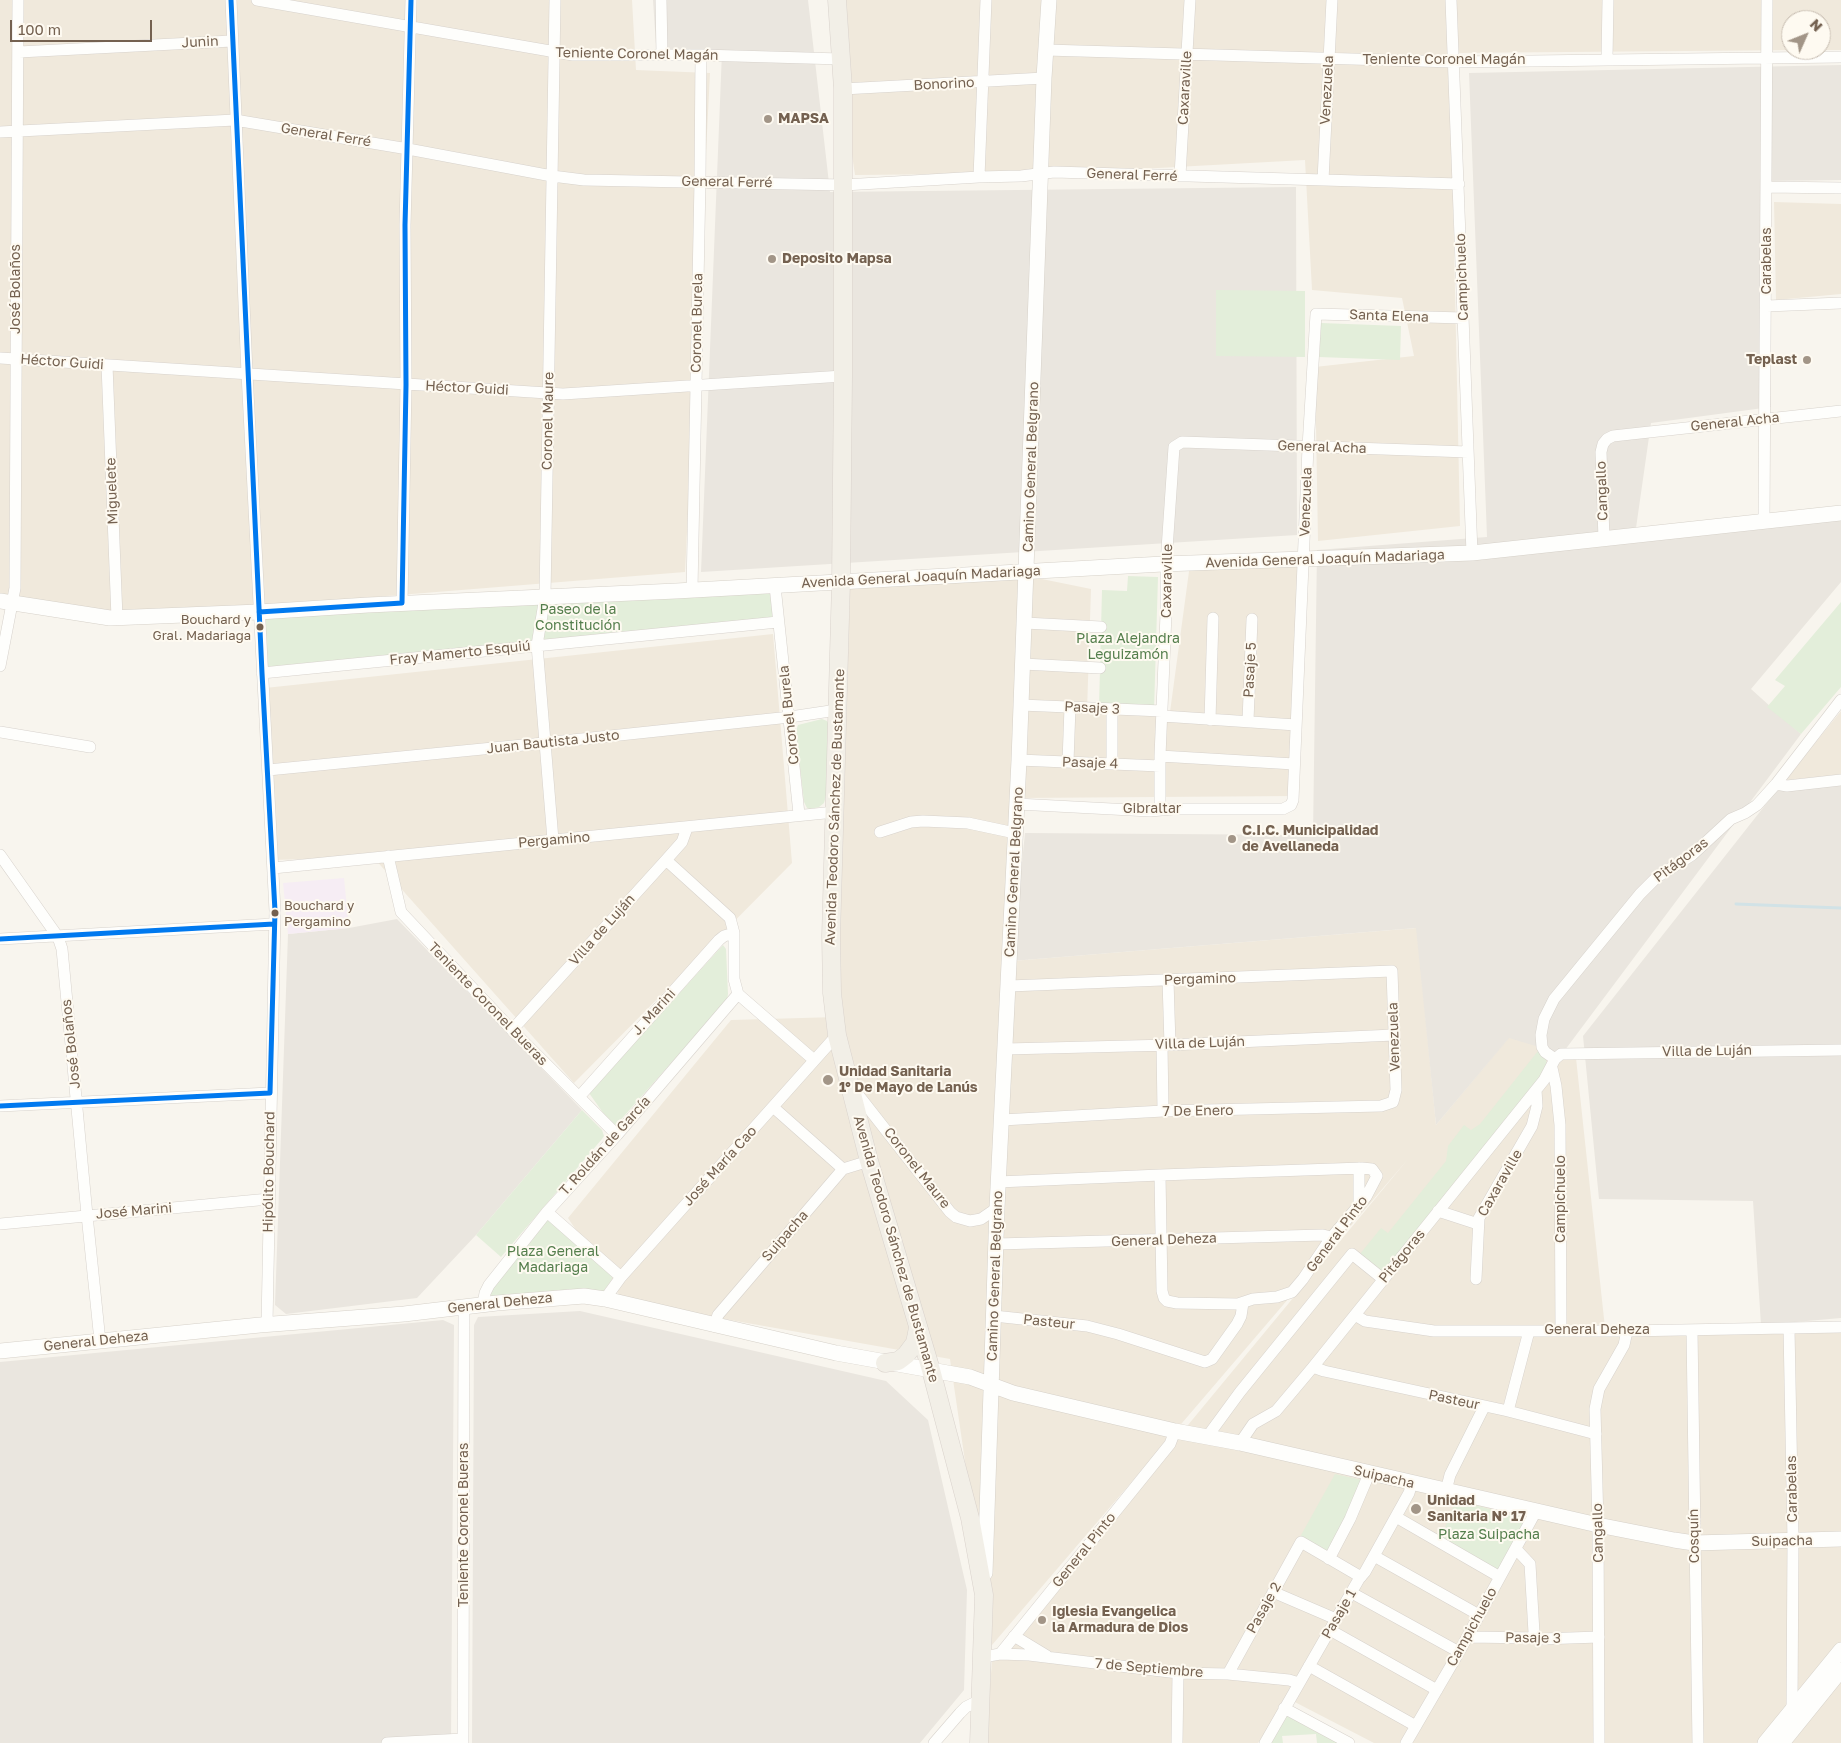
<!DOCTYPE html>
<html>
<head>
<meta charset="utf-8">
<style>
	body { margin:0 }
	#map { position:relative; width:1841px; height:1743px; overflow:hidden; background:#f8f5ee; font-family:"Golos Text",sans-serif }
	canvas { display:block }
	.north { position:absolute; left:1781px; top:10px; width:50px; height:50px; box-sizing:border-box; background:#fefaf1; border:1px solid #c7bdb1; border-radius:50%; rotate:46deg; font-size:14px; font-weight:700; line-height:20px; text-align:center; color:#746150 }
	.north::after { content:''; display:block; margin:auto; width:18px; height:22px; background:#a29587; clip-path:polygon(50% 0,100% 100%,50% 72%,0 100%) }
	.scale { position:absolute; left:10px; top:20px; width:142px; height:22px; box-sizing:border-box; border:2px solid #746150; border-top:0; padding-left:6px; font-size:15px; line-height:18px; white-space:nowrap; color:#746150; -webkit-text-stroke:4px #fefaf1; paint-order:stroke }
</style>
</head>
<body>
<div id="map">
<canvas width="1841" height="1743"></canvas>
<div class="north">N</div>
<div class="scale">100 m</div>
</div>
<script>
const g = document.querySelector('canvas').getContext('2d');
g.lineJoin = 'round';
function fillPath(path, color) { g.fillStyle = color; g.fill(path, 'evenodd'); }
const toPath = rows => new Path2D(rows.map(r => 'M' + r).join(''));
function stroke(path, color, width, dash) { g.strokeStyle = color; g.lineWidth = width; g.lineCap = dash ? 'butt' : 'round'; g.setLineDash(dash || []); g.stroke(path); }
function label(font, color, halo, rows, align = 'center') {
  g.font = font + ' "Golos Text",sans-serif'; g.lineWidth = 4; g.setLineDash([]); g.textBaseline = 'middle'; g.strokeStyle = halo; g.fillStyle = color; for (const [text, x, y, turn = 0] of rows) {
    g.save(); g.translate(x, y); g.rotate((+turn || 0) * Math.PI / 180); g.textAlign = isNaN(turn) ? turn : align; if (halo) g.strokeText(text, 0, 0); g.fillText(text, 0, 0); g.restore();
  }
}
const residential = toPath([
	[0,0,632,0,636,70,710,73,685,572,126,617,0,593],
	[829,0,1841,0,1841,50,1821,50,1821,20,1791,20,1791,50,1804,50,1450,53,1460,526,1318,541,1315,367,1414,356,1402,298,1312,290,1305,160,1066,173,855,175],
	[1774,202,1841,204,1841,294,1776,300],
	[1304,557,1297,796,1018,798,1012,961,1417,928,1436,1125,1509,1037,1576,1058,1605,1328,1841,1328,1841,1644,1761,1743,1374,1743,1289,1699,1258,1743,985,1743,992,1662,1408,1159,992,1645,950,1359,623,1301,568,1218,731,1020,837,1017,850,588,1037,578,1091,589,1087,711,1170,712,1190,564],
	[773,634,792,863,574,1083,373,857,273,860,265,688],
	[1841,711,1841,775,1785,780],
	[1841,1681,1841,1743,1792,1743]
]);
const industrial = toPath([
	[653,0,808,0,830,192,1296,187,1297,535,701,572,722,52,657,60],
	[1841,65,1841,180,1764,181,1771,407,1651,423,1636,528,1841,511,1841,582,1751,689,1801,734,1562,1054,1509,1038,1436,1125,1416,928,1012,961,1025,833,1313,835,1317,550,1487,537,1469,73],
	[1841,775,1841,1318,1761,1325,1753,1201,1599,1199,1583,1036,1785,780],
	[397,919,582,1110,476,1235,417,1298,286,1314,275,1305,288,934,349,928],
	[580,1311,886,1381,928,1420,967,1590,964,1690,920,1743,472,1743,474,1325,478,1317],
	[443,1320,454,1325,451,1743,0,1743,0,1362]
]);
const education = toPath([
	[344,878,349,928,288,934,283,883]
]);
const green = toPath([
	[1216,290,1305,291,1305,357,1216,356],
	[1321,323,1401,326,1400,360,1319,357],
	[1128,576,1158,577,1154,711,1099,708,1102,590,1127,591],
	[775,586,778,622,262,673,259,612],
	[1841,602,1841,687,1801,734,1767,707,1785,686,1775,680],
	[822,719,827,721,829,725,826,796,824,803,819,807,810,809,807,808,804,802,796,731,798,725],
	[723,945,726,949,728,994,727,1000,617,1124,615,1126,611,1124,589,1093],
	[1538,1051,1546,1059,1547,1068,1383,1273,1360,1254,1381,1228,1388,1233,1446,1161,1448,1146,1464,1125,1471,1130,1480,1124],
	[582,1110,602,1130,604,1136,602,1139,501,1257,476,1235],
	[550,1219,613,1275,611,1281,603,1292,573,1289,496,1297,491,1296,491,1291,547,1220],
	[1335,1474,1362,1480,1340,1530,1327,1554,1300,1537],
	[1456,1500,1527,1519,1499,1571,1441,1537],
	[1286,1712,1342,1743,1317,1743,1316,1734,1282,1736,1283,1743,1269,1743]
]);
const stream = toPath([
	[1736,904,1841,908]
]);
const street = toPath([
	[231,0,247,373,275,911,267,1325],
	[257,0,573,55,701,55,841,59],
	[661,0,662,55],
	[1451,0,1472,553],
	[1046,50,1454,62,1841,57],
	[19,52,232,41],
	[1607,59,1608,0],
	[843,89,1044,78],
	[0,132,235,120,408,149,552,176,584,180,844,185,979,177,1021,176,1054,172,1459,184],
	[1180,176,1190,0],
	[979,177,986,0],
	[1323,180,1332,0],
	[1767,187,1841,188],
	[1767,306,1841,303],
	[0,358,563,394,843,376],
	[107,365,117,618],
	[1764,522,1767,0],
	[1604,539,1601,452,1603,444,1607,439,1613,436,1841,411],
	[775,586,799,814],
	[692,590,700,181,701,55],
	[402,603,406,385,405,225,411,0],
	[1025,623,1101,627],
	[1023,664,1100,668],
	[0,666,15,588,18,0],
	[262,673,778,622],
	[1021,705,1162,711],
	[1162,716,1296,725],
	[1210,720,1213,618],
	[1248,721,1252,619],
	[0,732,90,747],
	[1160,756,1294,764],
	[1019,760,1160,766],
	[1068,762,1070,707],
	[1112,764,1112,709],
	[268,770,544,743,790,717,837,710],
	[1776,784,1787,786,1841,780],
	[1017,804,1150,811,1173,809,1283,809,1291,805,1293,800,1308,447,1316,314,1463,318],
	[1160,810,1160,756,1166,614,1166,564,1174,447,1182,442,1468,452],
	[880,832,911,822,923,821,968,823,1015,833],
	[553,840,537,645,545,597,555,0],
	[0,855,58,937,62,949,87,1215,100,1341],
	[388,856,401,912,512,1030,617,1135],
	[666,860,730,918,734,933,734,979,738,994,814,1060],
	[273,868,835,812],
	[0,939,274,924],
	[1168,980,1170,1045],
	[512,1030,666,860,682,842,687,828],
	[1162,1045,1163,1111],
	[1006,1049,1170,1045,1394,1035],
	[1555,1059,1545,1052,1542,1047,1541,1035,1544,1019,1554,999,1640,894,1657,877,1692,855,1731,819,1745,813,1757,805,1776,784,1841,700],
	[1552,1068,1556,1086,1560,1125,1561,1330],
	[852,1087,950,1212,956,1217,970,1221,981,1219,997,1208],
	[579,1097,719,940,724,936,734,933],
	[0,1106,270,1093],
	[773,1107,843,1169],
	[1002,1120,1163,1111,1381,1106,1393,1102,1396,1090,1392,971,1009,986],
	[998,1182,1160,1175,1362,1168,1372,1169,1377,1176,1366,1197,1330,1239,1303,1279,1292,1292,1277,1297,1253,1299,1238,1304,1177,1303,1167,1301,1164,1298,1162,1291,1160,1175],
	[1359,1206,1359,1168],
	[1438,1211,1478,1224],
	[547,1212,621,1277],
	[0,1224,269,1199],
	[997,1244,1323,1235,1327,1236,1330,1239],
	[1476,1279,1479,1218,1532,1126,1537,1106,1536,1090],
	[605,1299,621,1277,837,1035],
	[483,1304,485,1293,489,1285,547,1212,617,1135,738,994],
	[1355,1315,1365,1321,1434,1331,1627,1331,1841,1327],
	[994,1316,1087,1326,1118,1334,1205,1362,1212,1359,1237,1324,1241,1316,1243,1303],
	[714,1326,718,1315,843,1169,869,1161],
	[1789,1328,1793,1540,1792,1710],
	[1692,1330,1698,1743],
	[1313,1367,1324,1371,1508,1411,1596,1434],
	[1508,1411,1529,1331],
	[1207,1437,1240,1392,1352,1254,1383,1279],
	[1240,1443,1253,1424,1276,1411,1313,1367,1544,1080,1555,1059,1561,1054,1841,1050],
	[1446,1491,1450,1475,1484,1407],
	[1396,1517,1500,1577],
	[1516,1549,1530,1564,1534,1633,1537,1638],
	[1374,1556,1479,1615],
	[1329,1559,1350,1519,1369,1474],
	[1273,1592,1336,1619],
	[1352,1593,1459,1652],
	[1330,1630,1437,1690],
	[1014,1636,1047,1656],
	[1467,1637,1537,1638,1541,1639,1599,1637],
	[1000,1654,1029,1655,1178,1673,1228,1674,1289,1680,1299,1683],
	[983,1657,1000,1654,1170,1444,1175,1431],
	[1309,1666,1416,1726],
	[1228,1674,1301,1542,1361,1577],
	[1284,1708,1349,1743],
	[387,1743,463,1739],
	[463,1743,464,1306],
	[934,1743,960,1713,966,1707,980,1700],
	[1177,1743,1178,1673],
	[1265,1743,1359,1579,1365,1572,1409,1493,1412,1483],
	[1406,1743,1459,1652,1536,1511],
	[1599,1743,1598,1525,1595,1409,1599,1389,1624,1345,1627,1331]
]);
const secondary = toPath([
	[0,601,110,618,259,612,368,605,676,591,1163,564,1472,553,1841,513],
	[0,1351,260,1325,404,1314,497,1303,584,1296,605,1299,836,1353,970,1377,1013,1393,1175,1431,1240,1443,1598,1525,1674,1540,1694,1543,1841,1539],
	[985,1573,997,1208,1019,760,1044,78,1049,0],
	[1765,1743,1841,1650],
	[1782,1743,1841,1670]
]);
const primary = toPath([
	[837,0,843,89,843,376,841,582,831,936,832,993,837,1035,869,1161,931,1370,970,1518,984,1595,979,1743],
	[885,1363,898,1361,906,1355,915,1343,918,1328]
]);
const bus1 = toPath([
	[259,612,402,603,406,385,405,225,411,0],
	[0,939,274,924],
	[0,1106,270,1093,275,911,262,673,231,0]
]);
const markers = [
	[768,119,5,"#a29587"],
	[772,259,5,"#a29587"],
	[1807,360,5,"#a29587"],
	[260,627,4.5,"#746150"],
	[1232,839,5,"#a29587"],
	[275,913,4.5,"#746150"],
	[828,1080,6,"#a29587"],
	[1416,1509,6,"#a29587"],
	[1042,1620,5,"#a29587"]
];
const busNames = [
	["Bouchard y",251,620],
	["Gral. Madariaga",251,636],
	["Bouchard y",284,906,"left"],
	["Pergamino",284,922,"left"]
];
const streetNames = [
	["Junin",200,42,-3],
	["Teniente Coronel Magán",637,54,1],
	["Teniente Coronel Magán",1444,60],
	["Bonorino",944,84,-3],
	["Caxaraville",1185,88,-87],
	["Venezuela",1327,90,-87],
	["General Ferré",326,135,9],
	["General Ferré",1132,175,2],
	["General Ferré",727,182,1],
	["Carabelas",1767,261,-90],
	["Campichuelo",1462,277,-92],
	["José Bolaños",16,289,-90],
	["Santa Elena",1389,316,2],
	["Coronel Burela",697,323,-89],
	["Héctor Guidi",62,362,4],
	["Héctor Guidi",467,388,3],
	["Coronel Maure",548,421,-89],
	["General Acha",1735,422,-6],
	["General Acha",1322,447,2],
	["Camino General Belgrano",1031,467,-88],
	["Miguelete",112,491,-92],
	["Cangallo",1602,491,-92],
	["Venezuela",1306,502,-88],
	["Avenida General Joaquín Madariaga",1325,559,-2],
	["Avenida General Joaquín Madariaga",921,577,-3],
	["Caxaraville",1167,581,-89],
	["Fray Mamerto Esquiú",460,653,-6],
	["Pasaje 5",1250,670,-87],
	["Pasaje 3",1092,708,3],
	["Coronel Burela",789,715,-96],
	["Juan Bautista Justo",553,742,-6],
	["Pasaje 4",1090,763,2],
	["Avenida Teodoro Sánchez de Bustamante",835,807,-88],
	["Gibraltar",1152,809],
	["Pergamino",554,840,-5],
	["Pitágoras",1681,860,-37],
	["Camino General Belgrano",1014,872,-87],
	["Villa de Luján",602,930,-48],
	["Pergamino",1200,979,-2],
	["Teniente Coronel Bueras",488,1004,46],
	["J. Marini",654,1012,-48],
	["Venezuela",1394,1037,-92],
	["Villa de Luján",1200,1043,-2],
	["José Bolaños",71,1044,-96],
	["Villa de Luján",1707,1051,-1],
	["7 De Enero",1198,1111,-1],
	["T. Roldán de García",605,1146,-48],
	["José María Cao",720,1166,-48],
	["Coronel Maure",917,1168,52],
	["Hipólito Bouchard",269,1172,-89],
	["Caxaraville",1500,1183,-60],
	["Campichuelo",1561,1199,-90],
	["José Marini",134,1211,-5],
	["General Pinto",1337,1234,-53],
	["Suipacha",785,1236,-49],
	["General Deheza",1164,1240,-2],
	["Avenida Teodoro Sánchez de Bustamante",896,1249,74],
	["Pitágoras",1402,1256,-51],
	["Camino General Belgrano",995,1276,-88],
	["General Deheza",500,1303,-6],
	["Pasteur",1049,1322,6],
	["General Deheza",1597,1330],
	["General Deheza",96,1341,-6],
	["Pasteur",1454,1400,12],
	["Suipacha",1384,1477,13],
	["Carabelas",1792,1489,-91],
	["Teniente Coronel Bueras",464,1525,-90],
	["Cangallo",1598,1533,-91],
	["Cosquín",1694,1536,-91],
	["Suipacha",1782,1541,-1],
	["General Pinto",1084,1550,-51],
	["Pasaje 2",1264,1608,-61],
	["Pasaje 1",1339,1614,-60],
	["Campichuelo",1472,1627,-61],
	["Pasaje 3",1533,1638,1],
	["7 de Septiembre",1149,1668,5]
];
const poiNames = [
	["MAPSA",778,119],
	["Deposito Mapsa",782,259],
	["Teplast",1797,360,"right"],
	["C.I.C. Municipalidad",1242,831],
	["de Avellaneda",1242,847],
	["Unidad Sanitaria",839,1072],
	["1° De Mayo de Lanús",839,1088],
	["Unidad",1427,1501],
	["Sanitaria N° 17",1427,1517],
	["Iglesia Evangelica",1052,1612],
	["la Armadura de Dios",1052,1628]
];
const parkNames = [
	["Paseo de la",578,610],
	["Constitución",578,626],
	["Plaza Alejandra",1128,639],
	["Leguizamón",1128,655],
	["Plaza General",553,1252],
	["Madariaga",553,1268],
	["Plaza Suipacha",1489,1535]
];
fillPath(residential, '#f0e9dc');
fillPath(industrial, '#eae6df');
fillPath(education, '#f6edf4');
fillPath(green, '#e3eeda');
stroke(stream, '#d1e2e6', 3);
stroke(street, '#d7d2cc', 12);
stroke(secondary, '#d6d1c9', 16);
stroke(primary, '#d9d2cc', 19);
stroke(street, '#fefefc', 11);
stroke(secondary, '#fefefc', 15);
stroke(primary, '#f2efe7', 18);
stroke(bus1, '#0079ef', 5);
for (const [x, y, r, color] of markers) { const dot = new Path2D(); dot.arc(x, y, r, 0, 2 * Math.PI); g.fillStyle = color; g.fill(dot); stroke(dot, '#fefaf1', 2); }
label('13px', '#746150', '#fefaf1', busNames, 'right');
label('14px', '#746150', '#fefaf1', streetNames);
label('bold 14px', '#746150', '#fefaf1', poiNames, 'left');
label('14px', '#547e4c', '#fefaf1', parkNames);
</script>
</body>
</html>
